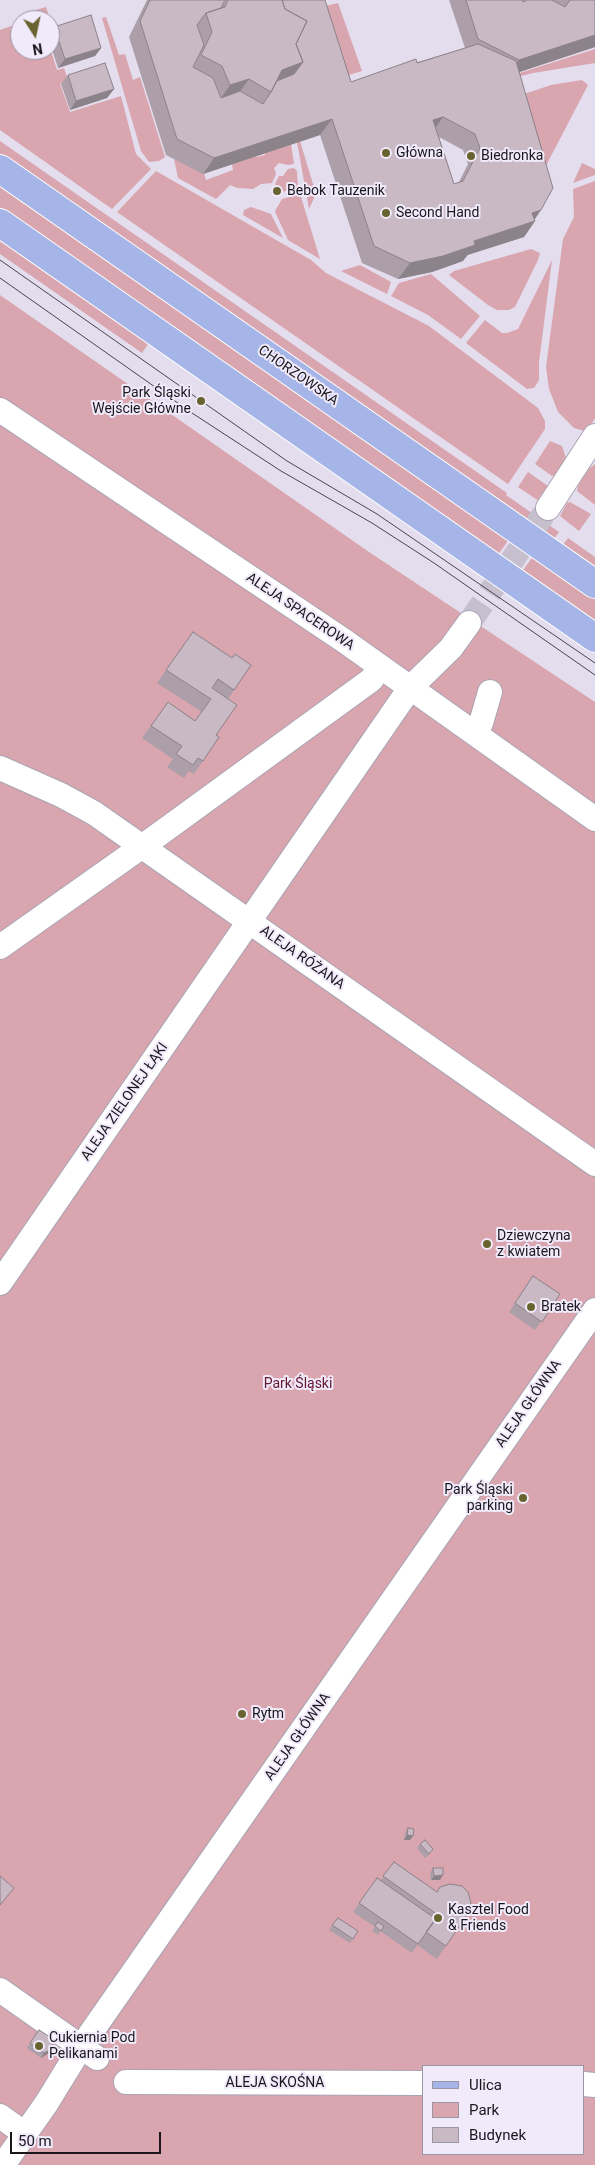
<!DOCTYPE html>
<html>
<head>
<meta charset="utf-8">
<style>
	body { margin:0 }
	#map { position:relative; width:595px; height:2165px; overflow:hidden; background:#e3ddee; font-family:Roboto,sans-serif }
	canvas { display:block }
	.legend { position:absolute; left:422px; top:2065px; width:162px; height:90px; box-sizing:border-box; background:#f0eafb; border:1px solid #9a96a2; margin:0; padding:6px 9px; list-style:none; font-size:15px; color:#19171c }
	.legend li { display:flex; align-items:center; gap:10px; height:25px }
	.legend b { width:25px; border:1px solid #9a96a2 }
	.north { position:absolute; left:10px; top:10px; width:50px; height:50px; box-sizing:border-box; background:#f0eafb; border:1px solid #9a96a2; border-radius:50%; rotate:170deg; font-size:14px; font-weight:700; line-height:20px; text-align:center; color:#19171c }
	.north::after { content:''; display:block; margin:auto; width:18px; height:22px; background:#696330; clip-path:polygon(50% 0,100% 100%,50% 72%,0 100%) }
	.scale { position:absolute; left:10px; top:2132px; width:151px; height:22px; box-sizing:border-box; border:2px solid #19171c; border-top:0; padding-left:6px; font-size:15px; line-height:18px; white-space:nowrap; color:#19171c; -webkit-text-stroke:4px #f0eafb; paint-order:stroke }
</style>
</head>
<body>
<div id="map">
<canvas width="595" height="2165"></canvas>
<ul class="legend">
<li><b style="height:6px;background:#a5b5e7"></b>Ulica</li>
<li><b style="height:14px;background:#d9a5ae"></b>Park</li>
<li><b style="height:14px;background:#c8b9c4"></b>Budynek</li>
</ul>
<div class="north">N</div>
<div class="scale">50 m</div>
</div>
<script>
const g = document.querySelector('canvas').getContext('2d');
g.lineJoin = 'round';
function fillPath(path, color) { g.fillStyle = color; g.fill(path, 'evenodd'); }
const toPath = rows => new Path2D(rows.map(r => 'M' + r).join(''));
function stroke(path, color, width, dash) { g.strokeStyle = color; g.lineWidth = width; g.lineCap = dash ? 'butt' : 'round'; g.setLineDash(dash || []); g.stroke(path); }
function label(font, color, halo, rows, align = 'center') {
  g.font = font + ' Roboto,sans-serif'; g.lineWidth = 4; g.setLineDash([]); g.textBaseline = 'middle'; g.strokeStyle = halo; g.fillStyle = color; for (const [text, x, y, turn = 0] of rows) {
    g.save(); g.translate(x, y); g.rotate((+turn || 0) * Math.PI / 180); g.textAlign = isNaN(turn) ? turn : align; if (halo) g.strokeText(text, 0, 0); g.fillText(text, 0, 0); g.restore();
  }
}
const green = toPath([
	[338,3,362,71,336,79,313,9],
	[46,7,52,25,57,24,59,31,50,34,50,20,31,20,29,12],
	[106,17,119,55,125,54,133,80,140,77,165,157,159,161,149,162,141,151,102,18],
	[20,23,20,50,50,50,50,48,57,70,64,68,68,80,60,84,70,112,121,96,136,154,151,169,112,209,0,130,0,30],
	[595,49,595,63,533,73,509,79,507,77],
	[582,80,588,85,538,181,512,98,551,85],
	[0,141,507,493,506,495,559,532,553,540,0,155],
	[300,141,316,194,309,209,297,142],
	[291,144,294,164,288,165,279,163,274,168,276,174,272,183,261,184,253,189,237,188,230,185,216,199,178,178,174,159,204,173,206,180,233,170,232,164,256,156,257,157,265,155,265,153],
	[582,163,595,169,595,175,573,183],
	[294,168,297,171,298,188,282,192,278,190,275,184,279,176,283,176,288,169],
	[156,171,311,260,326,273,429,326,538,408,545,421,545,429,508,484,117,212],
	[595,181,595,418,588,430,585,431,574,428,558,412,549,389,546,367,563,239,574,217,573,189],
	[0,183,510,538,497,556,0,210],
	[297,195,301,197,320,259,288,240,276,214,275,211,282,199],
	[251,207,271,214,283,238,243,215,244,210],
	[0,237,150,341,142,353,0,254],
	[531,249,540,253,538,260,515,307,509,310,497,310,488,305,449,275,454,271],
	[552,260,539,362,539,380,534,388,527,389,466,343,485,320,502,333,507,333,518,329],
	[360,265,391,282,387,294,341,271],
	[431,274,480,316,461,339,428,315,391,296,399,283],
	[0,295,369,552,595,702,595,2165,0,2165],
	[424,2066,584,2066,584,2154,424,2154],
	[550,441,562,446,566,458,558,475,552,476,535,464],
	[595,464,595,505,577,491,578,486,587,470],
	[528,472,548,486,539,501,518,487],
	[570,502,591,514,579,531,560,516,567,503],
	[568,538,595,557,595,570,562,546],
	[534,555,595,598,595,625,521,573]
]);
const minorTunnel = toPath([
	[469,623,548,508]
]);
const minor = toPath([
	[0,410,343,640,595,819],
	[548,508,595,436],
	[474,733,481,723,490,692],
	[0,768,61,795,94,813,595,1164],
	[0,947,154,838,371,680,380,668],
	[0,1283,410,688,451,648,469,623],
	[0,1990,97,2058],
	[126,2082,424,2083],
	[584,2084,595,2085],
	[0,2116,25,2134],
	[3,2165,46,2104,81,2047,595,1310]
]);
const major = toPath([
	[0,169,595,584],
	[0,223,595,638]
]);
const tram = toPath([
	[0,260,287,461,377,514,595,663],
	[0,278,192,413,281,471,372,523,434,563,595,675]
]);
const wall = toPath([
	[147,0,325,0,351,82,465,48,449,0,595,0,595,47,520,72,535,221,524,237,468,255,463,261,432,272,398,279,362,263,320,135,203,174,166,155,129,37],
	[439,137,463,150,468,164,459,182,454,184],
	[54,27,101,48,95,56,58,68,50,43,50,33],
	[68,75,114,89,107,98,70,110,61,84],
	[193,632,232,658,251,665,228,699,216,735,219,737,194,774,189,771,184,778,167,767,173,759,142,738,168,702,195,721,202,712,157,683],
	[533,1276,560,1294,535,1330,509,1312],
	[408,1828,410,1840,404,1840,405,1833],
	[420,1844,430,1854,425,1858,417,1848],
	[394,1862,466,1916,437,1959,417,1945,426,1932,412,1953,380,1931,378,1935,372,1931,375,1927,353,1912,377,1878,381,1880],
	[433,1868,440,1880,431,1880,430,1873],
	[338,1918,358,1931,350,1943,329,1930],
	[39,2030,49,2053,41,2058,27,2048]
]);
const shadedWall = toPath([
	[595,35,595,47,507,76,519,60],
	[101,48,95,56,58,68,65,59],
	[303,62,283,91,271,92,282,70],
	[249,79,229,107,210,114,230,85],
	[114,89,107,98,70,110,76,101],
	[443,117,431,134,433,120],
	[332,119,320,135,203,174,214,158],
	[541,210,533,222,535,221,524,237,467,255,463,261,432,272,398,279,410,263,474,241,532,213],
	[407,1835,413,1836,410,1840,404,1840],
	[443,1875,440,1880,431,1880,434,1876],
	[52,2049,49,2053,41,2058,44,2053]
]);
const building = toPath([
	[150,0,225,0,221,8,206,13,197,25,204,45,193,67,213,78,221,98,240,91,263,104,271,92,277,81,294,74,303,62,296,44,307,21,285,9,282,0,325,0,351,82,416,59,417,63,478,44,516,61,553,188,541,210,532,213,535,221,474,241,475,245,443,256,410,263,374,246,332,119,214,158,177,139,140,21,150,0],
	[443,117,475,134,480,148,463,181,454,184,433,120,443,117],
	[228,0,282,0,285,9,307,21,296,44,303,62,282,70,271,92,249,79,230,85,222,66,201,55,212,32,206,13,225,7,228,0],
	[466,0,522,0,523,2,527,0,552,0,565,7,570,0,595,0,595,35,519,60,478,39,466,0],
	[91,15,101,48,65,59,54,27,91,15],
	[105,63,114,89,76,101,68,75,105,63],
	[193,632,232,658,235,654,251,665,234,690,218,679,212,688,237,705,216,735,219,737,203,761,198,758,193,765,176,754,182,746,151,726,168,702,195,721,211,699,166,670,193,632],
	[533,1276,560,1294,542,1322,515,1303,533,1276],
	[408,1828,414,1829,413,1836,407,1835,408,1828],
	[425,1840,433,1849,429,1854,420,1844,425,1840],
	[394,1862,437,1892,440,1887,450,1884,462,1886,468,1892,471,1903,466,1916,446,1946,426,1932,438,1915,383,1876,394,1862],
	[433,1868,443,1868,443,1875,434,1876,433,1868],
	[0,1876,14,1888,0,1905,0,1876],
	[377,1878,436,1919,418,1944,359,1903,377,1878],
	[338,1918,358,1931,353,1939,332,1925,338,1918],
	[378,1922,384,1926,381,1931,375,1926,378,1922],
	[39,2030,53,2039,52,2049,44,2053,30,2043,39,2030]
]);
const markers = [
	[386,153,5,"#696330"],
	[471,156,5,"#696330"],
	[277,191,5,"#696330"],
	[386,213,5,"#696330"],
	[201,401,5,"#696330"],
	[487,1244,5,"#696330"],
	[531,1307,5,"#696330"],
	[523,1498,5,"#696330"],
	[242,1714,5,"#696330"],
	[438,1918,5,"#696330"],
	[39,2046,5,"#696330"]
];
const poiNames = [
	["Główna",396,153],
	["Biedronka",481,156],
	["Bebok Tauzenik",287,191],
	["Second Hand",396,213],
	["Park Śląski",191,393,"right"],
	["Wejście Główne",191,409,"right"],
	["Dziewczyna",497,1236],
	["z kwiatem",497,1252],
	["Bratek",541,1307],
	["Park Śląski",513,1490,"right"],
	["parking",513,1506,"right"],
	["Rytm",252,1714],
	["Kasztel Food",448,1910],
	["& Friends",448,1926],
	["Cukiernia Pod",49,2038],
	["Pelikanami",49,2054]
];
const streetNames = [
	["CHORZOWSKA",298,376,35],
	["ALEJA SPACEROWA",300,612,34],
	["ALEJA RÓŻANA",302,958,35],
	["ALEJA ZIELONEJ ŁĄKI",125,1102,-55],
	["ALEJA GŁÓWNA",529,1404,-55],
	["ALEJA GŁÓWNA",298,1737,-55],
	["ALEJA SKOŚNA",275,2083]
];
const parkNames = [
	["Park Śląski",298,1384]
];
fillPath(green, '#d9a5ae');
stroke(minorTunnel, '#c5bfce', 24, [24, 12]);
stroke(minor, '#aaa4b4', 26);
stroke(major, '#fff', 30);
stroke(minor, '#fff', 24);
stroke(major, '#a5b5e7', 28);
stroke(tram, '#48454d', 1);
fillPath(wall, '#ac9fa9');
fillPath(shadedWall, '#8c8289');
fillPath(building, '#c8b9c4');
stroke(building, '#8c8289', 1);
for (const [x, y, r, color] of markers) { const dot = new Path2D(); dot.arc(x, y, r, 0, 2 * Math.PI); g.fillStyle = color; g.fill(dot); stroke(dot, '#f0eafb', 2); }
label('14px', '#19171c', '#f0eafb', poiNames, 'left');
label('14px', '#19171c', '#f0eafb', streetNames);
label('14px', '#62172f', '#f0eafb', parkNames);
</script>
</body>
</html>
